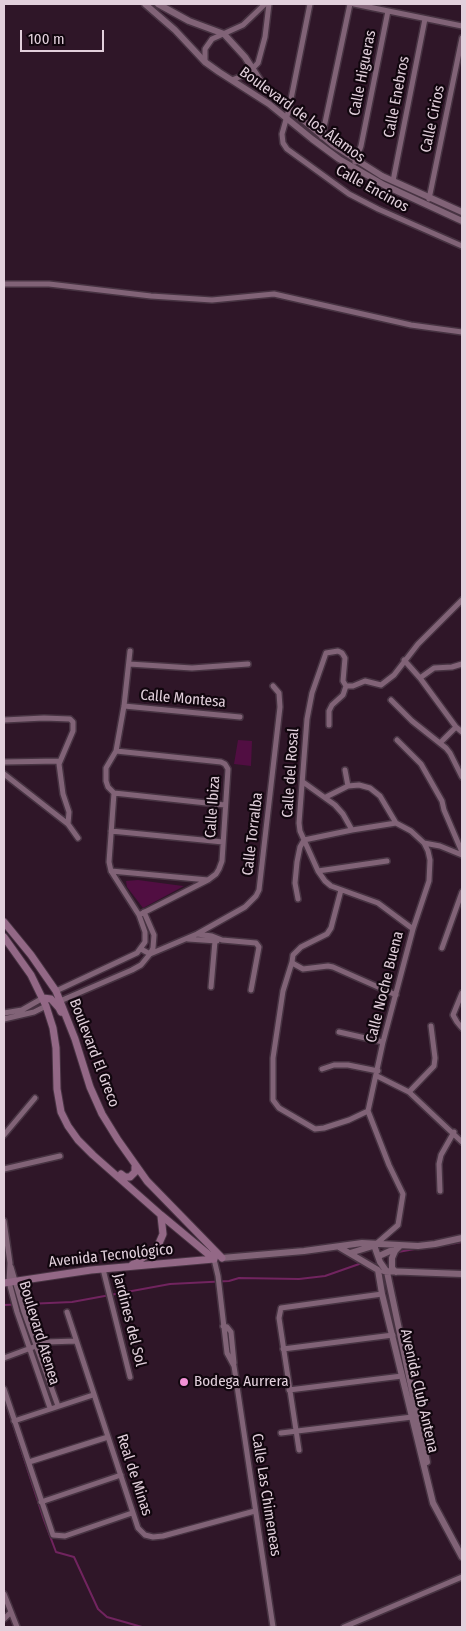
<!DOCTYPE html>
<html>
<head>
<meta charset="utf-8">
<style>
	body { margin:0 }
	#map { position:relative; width:466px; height:1631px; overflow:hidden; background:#2f1628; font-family:"Fira Sans Condensed",sans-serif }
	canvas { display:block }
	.frame { position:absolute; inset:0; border:5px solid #e2d0dc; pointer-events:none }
	.scale { position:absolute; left:20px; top:30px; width:84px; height:22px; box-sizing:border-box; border:2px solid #e2d0dc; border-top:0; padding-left:6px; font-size:15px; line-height:18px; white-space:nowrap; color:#e2d0dc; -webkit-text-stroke:4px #11060e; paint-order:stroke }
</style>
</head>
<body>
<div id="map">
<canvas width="466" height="1631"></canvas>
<div class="frame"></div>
<div class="scale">100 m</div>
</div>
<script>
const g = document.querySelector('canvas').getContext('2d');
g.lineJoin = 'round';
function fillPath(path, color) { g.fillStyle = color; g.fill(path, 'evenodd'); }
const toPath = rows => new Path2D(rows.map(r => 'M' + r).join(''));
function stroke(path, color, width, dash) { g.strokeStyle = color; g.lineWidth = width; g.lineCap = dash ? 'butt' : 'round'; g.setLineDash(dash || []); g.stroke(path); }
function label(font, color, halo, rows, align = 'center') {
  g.font = font + ' "Fira Sans Condensed",sans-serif'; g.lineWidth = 4.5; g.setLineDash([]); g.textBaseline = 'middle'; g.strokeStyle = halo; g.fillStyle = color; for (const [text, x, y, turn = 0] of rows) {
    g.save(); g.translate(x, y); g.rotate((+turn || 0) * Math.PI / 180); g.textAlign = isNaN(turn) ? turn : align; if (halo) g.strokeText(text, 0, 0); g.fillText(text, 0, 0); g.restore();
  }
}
const green = toPath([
	[238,740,252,741,251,766,234,764],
	[138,880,183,886,184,886,143,908,127,887,126,881]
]);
const stream = toPath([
	[445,1245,462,1242],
	[398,1252,415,1249],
	[4,1305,72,1302,170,1284,229,1281,239,1278,299,1279,325,1276,362,1263],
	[4,1397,44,1520,56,1552,74,1557,98,1609,107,1617,142,1627]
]);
const minor = toPath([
	[310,4,289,109,282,134,283,143,287,149,349,194,378,209,462,246],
	[354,4,462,26],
	[205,62,205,49,212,39,243,25,265,4],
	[232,80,247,74,258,63,265,37,269,4],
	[322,137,350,4],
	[355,162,361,146,388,11],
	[393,181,425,19],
	[429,199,462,38],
	[4,284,49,284,151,296,212,300,274,294,411,325,462,332],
	[404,660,420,678,456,727,462,732],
	[129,664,192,668,248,664],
	[420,678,434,668,452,667,462,664],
	[346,686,353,686,365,681,381,685,394,675,418,644,462,600],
	[391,700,412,721,446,748,450,753,462,777],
	[124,706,240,717],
	[4,720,44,718,70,719,73,722,73,731,59,764,63,794,69,812,68,824],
	[329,725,329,711,332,705,343,695,346,686,343,681,345,658,342,653,338,651,326,653,312,693,307,719,299,823,300,831,318,871,325,881,331,886,378,903,413,929],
	[397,740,421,764,442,801,444,810,462,852],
	[440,743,456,727],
	[116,751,221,762,225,764,228,769,222,861,219,869,216,874,208,880,139,915],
	[4,762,59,761],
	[345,770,348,786],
	[4,774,68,824,78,838],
	[303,782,335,805,343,814,352,830],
	[114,793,225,805],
	[326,797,348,786,359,785,370,788,380,796,396,823,411,831,424,843,428,851,430,860,429,881,413,929,383,1042,368,1111,389,1165,403,1194,398,1225,375,1245],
	[111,831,223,842],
	[424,843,440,846,462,855],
	[111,871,208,880],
	[318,871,387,861],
	[341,890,331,928,327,934,301,947,293,955,292,962,283,991,273,1058,273,1100,279,1108,315,1129,324,1128,349,1120,368,1111],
	[298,899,295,883,297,862,300,847,304,840,352,830,396,823],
	[197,934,212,936,222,940,256,943,259,947,251,990],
	[188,939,217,941],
	[442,948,462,892],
	[141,949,150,954,197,934,245,907,256,896,259,890,280,707,279,693,273,686],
	[292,962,294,964,303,969,328,966,333,967,396,995],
	[211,987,215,941],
	[56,991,137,953,145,942,145,932,139,915,111,871,109,862,114,793,108,787,106,781,106,768,116,751,124,706,130,651],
	[462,993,453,1015,457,1022,462,1028],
	[60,1001,132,970,141,965,150,954,153,948,154,935,144,912],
	[4,1013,22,1010,43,998],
	[4,1019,34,1012,46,1006],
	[339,1032,383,1042],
	[322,1069,334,1065,348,1065,378,1071],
	[377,1076,409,1092,462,1142],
	[409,1092,434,1066,435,1058,431,1026],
	[4,1135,35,1098],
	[4,1169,60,1156],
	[440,1191,439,1164,441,1155,454,1132],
	[4,1221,10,1263,9,1282,17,1312,50,1408],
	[214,1259,218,1276,227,1353,234,1366,273,1627],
	[11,1267,24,1312,58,1406],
	[103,1269,130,1377],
	[67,1312,138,1528,145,1535,153,1537,163,1536,255,1511],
	[223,1326,227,1327,231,1332,234,1363],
	[283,1349,393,1335],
	[4,1358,47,1342,76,1341],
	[4,1389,53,1535,65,1536,132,1513],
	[289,1390,402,1376],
	[14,1421,93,1395],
	[281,1433,412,1417],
	[299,1450,279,1318,281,1308,382,1294],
	[29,1462,108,1437],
	[41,1502,121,1475],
	[4,1594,17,1627],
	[4,1619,11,1612],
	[344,1627,462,1577]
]);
const tertiary = toPath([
	[145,4,175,30,205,62,219,72,269,104,312,139,339,159,384,185,462,221],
	[158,4,189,21,224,34,245,57,265,88,333,145,382,176,462,212],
	[374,1245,380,1262,387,1272,427,1462],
	[339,1247,378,1270,382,1294,433,1503,462,1557],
	[350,1253,373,1246],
	[379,1256,390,1251,395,1251],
	[222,1258,304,1251,362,1243,418,1246,435,1244,462,1238],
	[384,1271,462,1274],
	[396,1272,392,1268,392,1258,395,1251,400,1246]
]);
const secondary = toPath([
	[4,922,31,955,56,991,75,1039,90,1087,102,1114,118,1140,147,1181,222,1258],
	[4,937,31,975,46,1006,53,1028,56,1048,57,1089,61,1112,68,1126,78,1140,93,1155,161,1215,214,1259],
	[43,998,51,999,59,1008,61,1012],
	[121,1174,125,1177,130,1177,135,1172,135,1167],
	[132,1265,157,1248,163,1234,161,1216],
	[4,1283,91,1270,214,1259]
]);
const markers = [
	[184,1382,5,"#f291d6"]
];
const streetNames = [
	["Calle Higueras",363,73,-79],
	["Calle Enebros",397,97,-79],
	["Boulevard de los Álamos",302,115,36],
	["Calle Cirios",433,119,-78],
	["Calle Encinos",372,189,29],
	["Calle Montesa",183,699,5],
	["Calle del Rosal",291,773,-86],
	["Calle Ibiza",213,807,-86],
	["Calle Torralba",253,834,-83],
	["Calle Noche Buena",385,987,-76],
	["Boulevard El Greco",94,1053,69],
	["Avenida Tecnológico",111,1256,-6],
	["Jardines del Sol",129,1320,76],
	["Boulevard Atenea",39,1333,73],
	["Avenida Club Antena",419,1391,77],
	["Real de Minas",134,1475,72],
	["Calle Las Chimeneas",266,1495,81]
];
const poiNames = [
	["Bodega Aurrera",194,1382]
];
fillPath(green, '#510e42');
stroke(stream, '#71245f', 2);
stroke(minor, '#473342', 8);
stroke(tertiary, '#473342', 9);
stroke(secondary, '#473342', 9);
stroke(minor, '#816377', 5);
stroke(tertiary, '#816377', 6);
stroke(secondary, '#936886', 7);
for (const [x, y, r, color] of markers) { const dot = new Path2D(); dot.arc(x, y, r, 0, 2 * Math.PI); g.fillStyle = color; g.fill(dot); stroke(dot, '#11060e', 2); }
label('15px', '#e2d0dc', '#11060e', streetNames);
label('15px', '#e2d0dc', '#11060e', poiNames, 'left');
</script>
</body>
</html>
